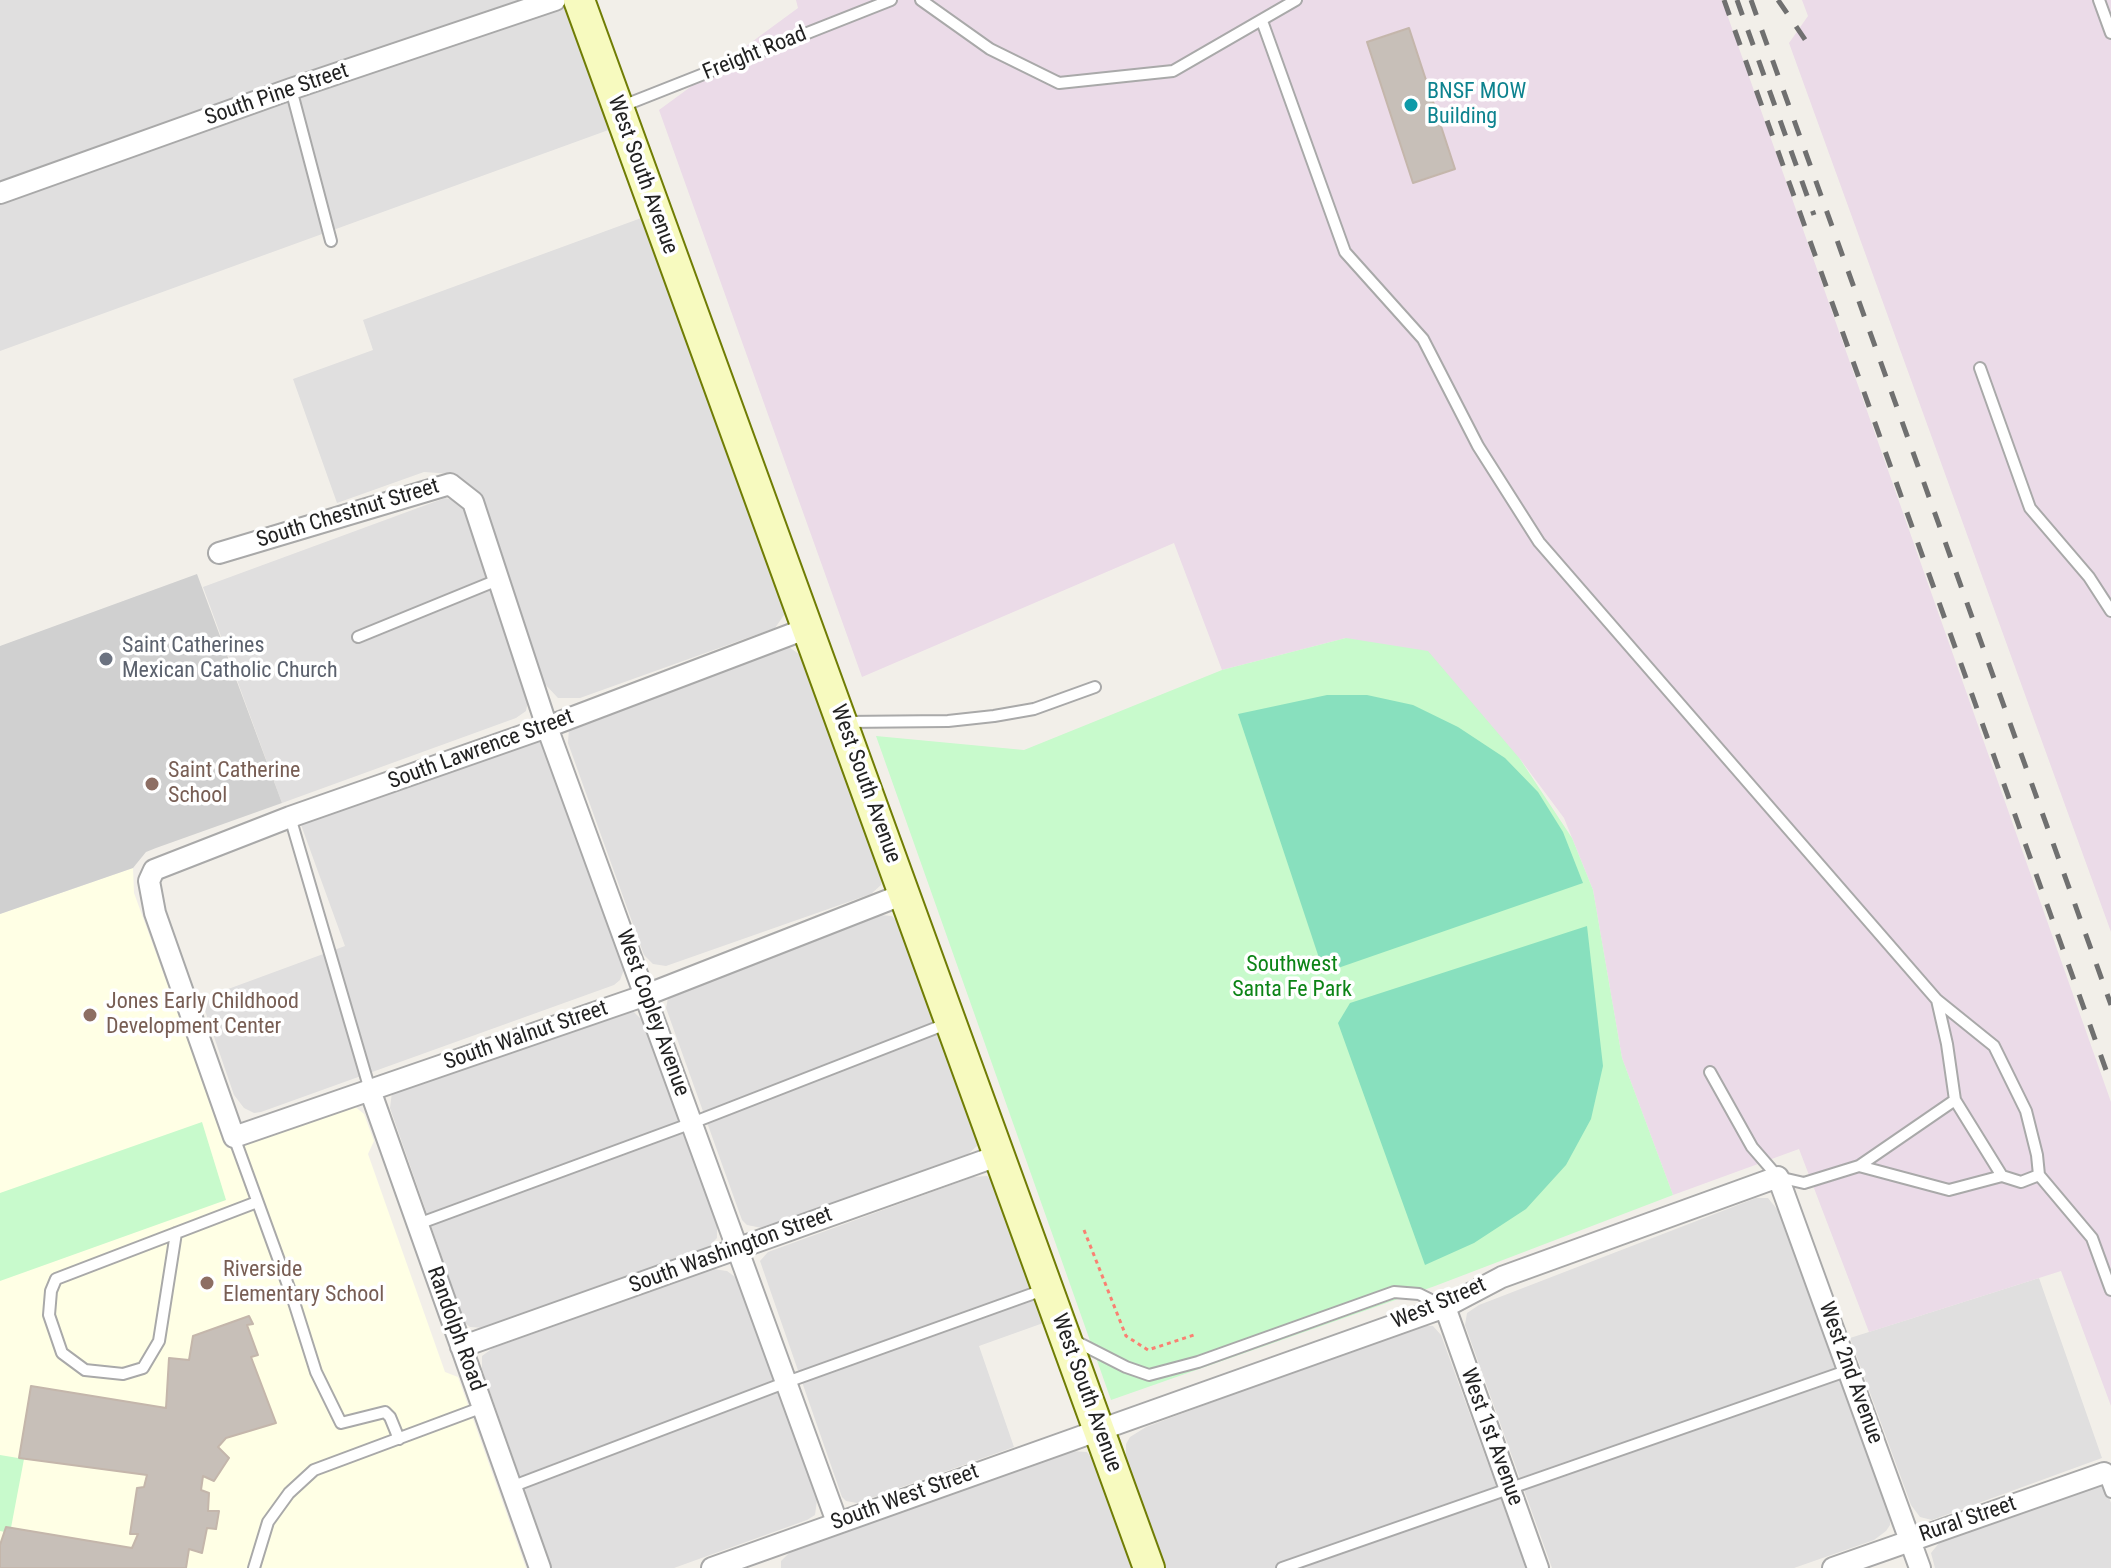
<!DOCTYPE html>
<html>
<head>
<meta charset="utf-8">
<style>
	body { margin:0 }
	canvas { display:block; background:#f2efe9 }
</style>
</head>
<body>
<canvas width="2111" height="1568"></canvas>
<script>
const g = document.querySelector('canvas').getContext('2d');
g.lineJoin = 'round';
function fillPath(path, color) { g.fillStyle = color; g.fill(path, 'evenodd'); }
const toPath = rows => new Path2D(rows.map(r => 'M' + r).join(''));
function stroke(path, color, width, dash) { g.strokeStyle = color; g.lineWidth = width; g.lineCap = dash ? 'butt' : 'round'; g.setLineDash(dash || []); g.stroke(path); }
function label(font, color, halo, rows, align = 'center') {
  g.font = font + ' "Roboto Condensed",sans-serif'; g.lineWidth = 7; g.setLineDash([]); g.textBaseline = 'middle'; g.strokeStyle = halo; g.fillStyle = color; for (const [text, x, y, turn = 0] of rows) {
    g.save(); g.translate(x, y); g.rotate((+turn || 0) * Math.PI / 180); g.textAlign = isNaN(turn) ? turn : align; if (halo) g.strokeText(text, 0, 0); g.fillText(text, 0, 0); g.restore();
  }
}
const residential = toPath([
	[0,0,567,0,614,128,0,351],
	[644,217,784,607,784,615,775,628,580,698,558,698,542,681,462,481,452,474,424,472,337,503,293,379,373,350,363,320],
	[445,498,455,500,464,509,526,683,529,696,526,711,516,718,282,803,203,587],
	[789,647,803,657,882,877,881,885,871,894,666,966,653,964,644,955,568,743,569,728],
	[539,740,544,744,625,967,620,980,614,985,261,1112,254,1113,244,1108,234,1095,201,999,345,946,300,822],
	[880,915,892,916,900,925,979,1140,977,1146,967,1155,762,1228,747,1225,742,1220,666,1008,668,998,675,991],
	[630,1008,644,1022,717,1222,717,1238,708,1247,485,1328,470,1327,465,1323,390,1108,392,1092],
	[987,1176,996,1185,1046,1322,979,1346,1014,1447,857,1503,846,1501,842,1497,760,1261,768,1252,973,1177],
	[1756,1198,1768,1198,1781,1214,1890,1517,1890,1525,1886,1531,1874,1540,1794,1568,1552,1568,1465,1325,1467,1313,1479,1305],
	[713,1269,727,1271,738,1279,816,1490,817,1500,815,1515,807,1520,674,1568,552,1568,482,1369,482,1356,493,1348],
	[2039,1278,2102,1458,1932,1520,1920,1517,1911,1505,1850,1338],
	[1418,1325,1433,1326,1441,1335,1526,1568,1165,1568,1126,1460,1126,1444,1130,1437,1146,1427],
	[1072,1451,1087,1452,1095,1463,1133,1568,781,1568,781,1561,791,1551],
	[2104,1483,2111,1503,2111,1568,1935,1568,1931,1553,1939,1543]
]);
const industrial = toPath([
	[796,0,1722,0,2111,1102,2111,1406,2061,1271,1869,1332,1799,1149,1673,1195,1622,1058,1593,890,1564,818,1520,759,1346,638,1222,670,1174,543,862,677,659,110,798,8],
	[1802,0,2111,0,2111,932,1789,43,1808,16]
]);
const education = toPath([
	[133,868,134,893,227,1148,346,1106,353,1105,364,1114,374,1141,368,1154,445,1372,458,1377,526,1568,0,1568,0,914]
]);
const religious = toPath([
	[197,574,282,803,156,848,146,852,133,868,0,914,0,646]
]);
const park = toPath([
	[1346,638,1428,651,1520,759,1572,838,1593,890,1622,1058,1673,1195,1435,1286,1111,1400,876,736,1024,750,1222,670],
	[202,1122,226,1200,0,1281,0,1193],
	[0,1455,24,1459,10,1533,0,1531]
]);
const pitch = toPath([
	[1327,695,1367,695,1413,705,1458,727,1505,758,1538,792,1563,832,1583,883,1338,968,1320,961,1238,714],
	[1587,926,1603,1066,1591,1119,1566,1165,1526,1209,1474,1243,1425,1265,1338,1023,1350,1003]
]);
const building = toPath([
	[1409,28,1455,169,1413,183,1367,42,1409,28],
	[249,1316,253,1324,247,1325,258,1355,251,1357,276,1423,226,1438,218,1447,229,1458,214,1481,203,1476,201,1490,209,1493,208,1511,219,1511,216,1529,207,1528,202,1553,189,1549,186,1568,0,1568,0,1545,6,1527,132,1548,138,1534,130,1534,137,1488,144,1487,147,1475,19,1458,31,1386,166,1408,169,1358,189,1360,193,1336,249,1316]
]);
const path = toPath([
	[1084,1230,1126,1336,1148,1350,1197,1334]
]);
const service = toPath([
	[921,0,990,49,1059,83,1173,71,1296,0],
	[2099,0,2111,33],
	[1262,21,1345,252,1423,339,1478,446,1539,542,1937,1000,1994,1046,2026,1111,2037,1155,2039,1175,2092,1238,2111,1290],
	[291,89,331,241],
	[620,107,891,0],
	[1980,368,2030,508,2089,577,2111,611],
	[358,637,500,579],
	[844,722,948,721,994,716,1034,709,1095,687],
	[290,817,370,1090],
	[1937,1000,1947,1044,1955,1100,2002,1176],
	[1710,1072,1752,1147,1778,1177,1804,1183,1859,1166,1955,1100],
	[234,1137,293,1299,316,1372,341,1423,385,1412,390,1417,399,1439],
	[1859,1166,1949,1190,2002,1176,2021,1182,2039,1175],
	[418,1224,692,1123,946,1024],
	[176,1233,159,1341,143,1368,123,1374,85,1370,62,1353,49,1315,51,1291,56,1279,257,1202],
	[1075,1341,1126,1367,1149,1375,1198,1362,1394,1292,1419,1294,1443,1306],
	[2104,1473,2111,1492],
	[511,1487,787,1382,1043,1290],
	[254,1568,268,1522,289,1493,314,1470,483,1407],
	[1282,1568,1849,1370]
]);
const minor = toPath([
	[0,193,291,89,555,0],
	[219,553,450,484,473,502,547,727,837,1522],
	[808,628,547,727,290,817,154,870,149,881,155,913,234,1137,646,995,904,894],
	[370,1090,540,1568],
	[1445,1307,1538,1568],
	[461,1347,1000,1155],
	[712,1568,1445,1307,1502,1277,1778,1177,1920,1568],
	[1833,1568,2104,1473]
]);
const secondary = toPath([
	[579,0,1149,1568]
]);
const rail = toPath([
	[1724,0,2111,1084],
	[1737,0,1814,215],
	[1751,0,2111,1005],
	[1778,0,1806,41]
]);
const markers = [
	[1411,105,8,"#0f9aa8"],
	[106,659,8,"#6b7280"],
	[152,784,8,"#8d6e63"],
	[90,1015,8,"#8d6e63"],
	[207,1283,8,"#8d6e63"]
];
const streetNames = [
	["Freight Road",755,54,-22],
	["South Pine Street",277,95,-19],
	["West South Avenue",642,175,70],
	["South Chestnut Street",348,514,-17],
	["South Lawrence Street",481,750,-20],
	["West South Avenue",865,784,70],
	["West Copley Avenue",652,1013,70],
	["South Walnut Street",526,1036,-19],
	["South Washington Street",731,1251,-20],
	["West Street",1439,1304,-23],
	["Randolph Road",455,1329,70],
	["West 2nd Avenue",1850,1373,70],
	["West South Avenue",1086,1393,70],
	["West 1st Avenue",1491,1437,70],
	["South West Street",905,1498,-20],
	["Rural Street",1968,1520,-19]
];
const cultureNames = [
	["BNSF MOW",1427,92],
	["Building",1427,117]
];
const worshipNames = [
	["Saint Catherines",122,646],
	["Mexican Catholic Church",122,671]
];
const educationNames = [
	["Saint Catherine",168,771],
	["School",168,796],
	["Jones Early Childhood",106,1002],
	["Development Center",106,1027],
	["Riverside",223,1270],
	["Elementary School",223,1295]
];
const parkNames = [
	["Southwest",1292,965],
	["Santa Fe Park",1292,990]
];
fillPath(residential, '#e0dfdf');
fillPath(industrial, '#ebdbe8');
fillPath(education, '#ffffe5');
fillPath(religious, '#d0d0d0');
fillPath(park, '#c8facc');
fillPath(pitch, '#88e0be');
fillPath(building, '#c7bfb8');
stroke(building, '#c4b6ab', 2);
stroke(service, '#a9a9a9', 14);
stroke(minor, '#a9a9a9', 24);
stroke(secondary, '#707d05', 34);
stroke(path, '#fa8072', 3, [4, 4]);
stroke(service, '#fff', 10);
stroke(minor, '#fff', 20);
stroke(secondary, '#f7fabf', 30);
stroke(rail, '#707070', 5, [16, 16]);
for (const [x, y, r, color] of markers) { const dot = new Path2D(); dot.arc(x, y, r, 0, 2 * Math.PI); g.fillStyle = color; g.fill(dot); stroke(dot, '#fff', 3); }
label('22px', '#222', '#fff', streetNames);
label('22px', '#0d838f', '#fff', cultureNames, 'left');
label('22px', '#5b616d', '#fff', worshipNames, 'left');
label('22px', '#785e54', '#fff', educationNames, 'left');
label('22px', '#0c8416', '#fff', parkNames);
</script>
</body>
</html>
